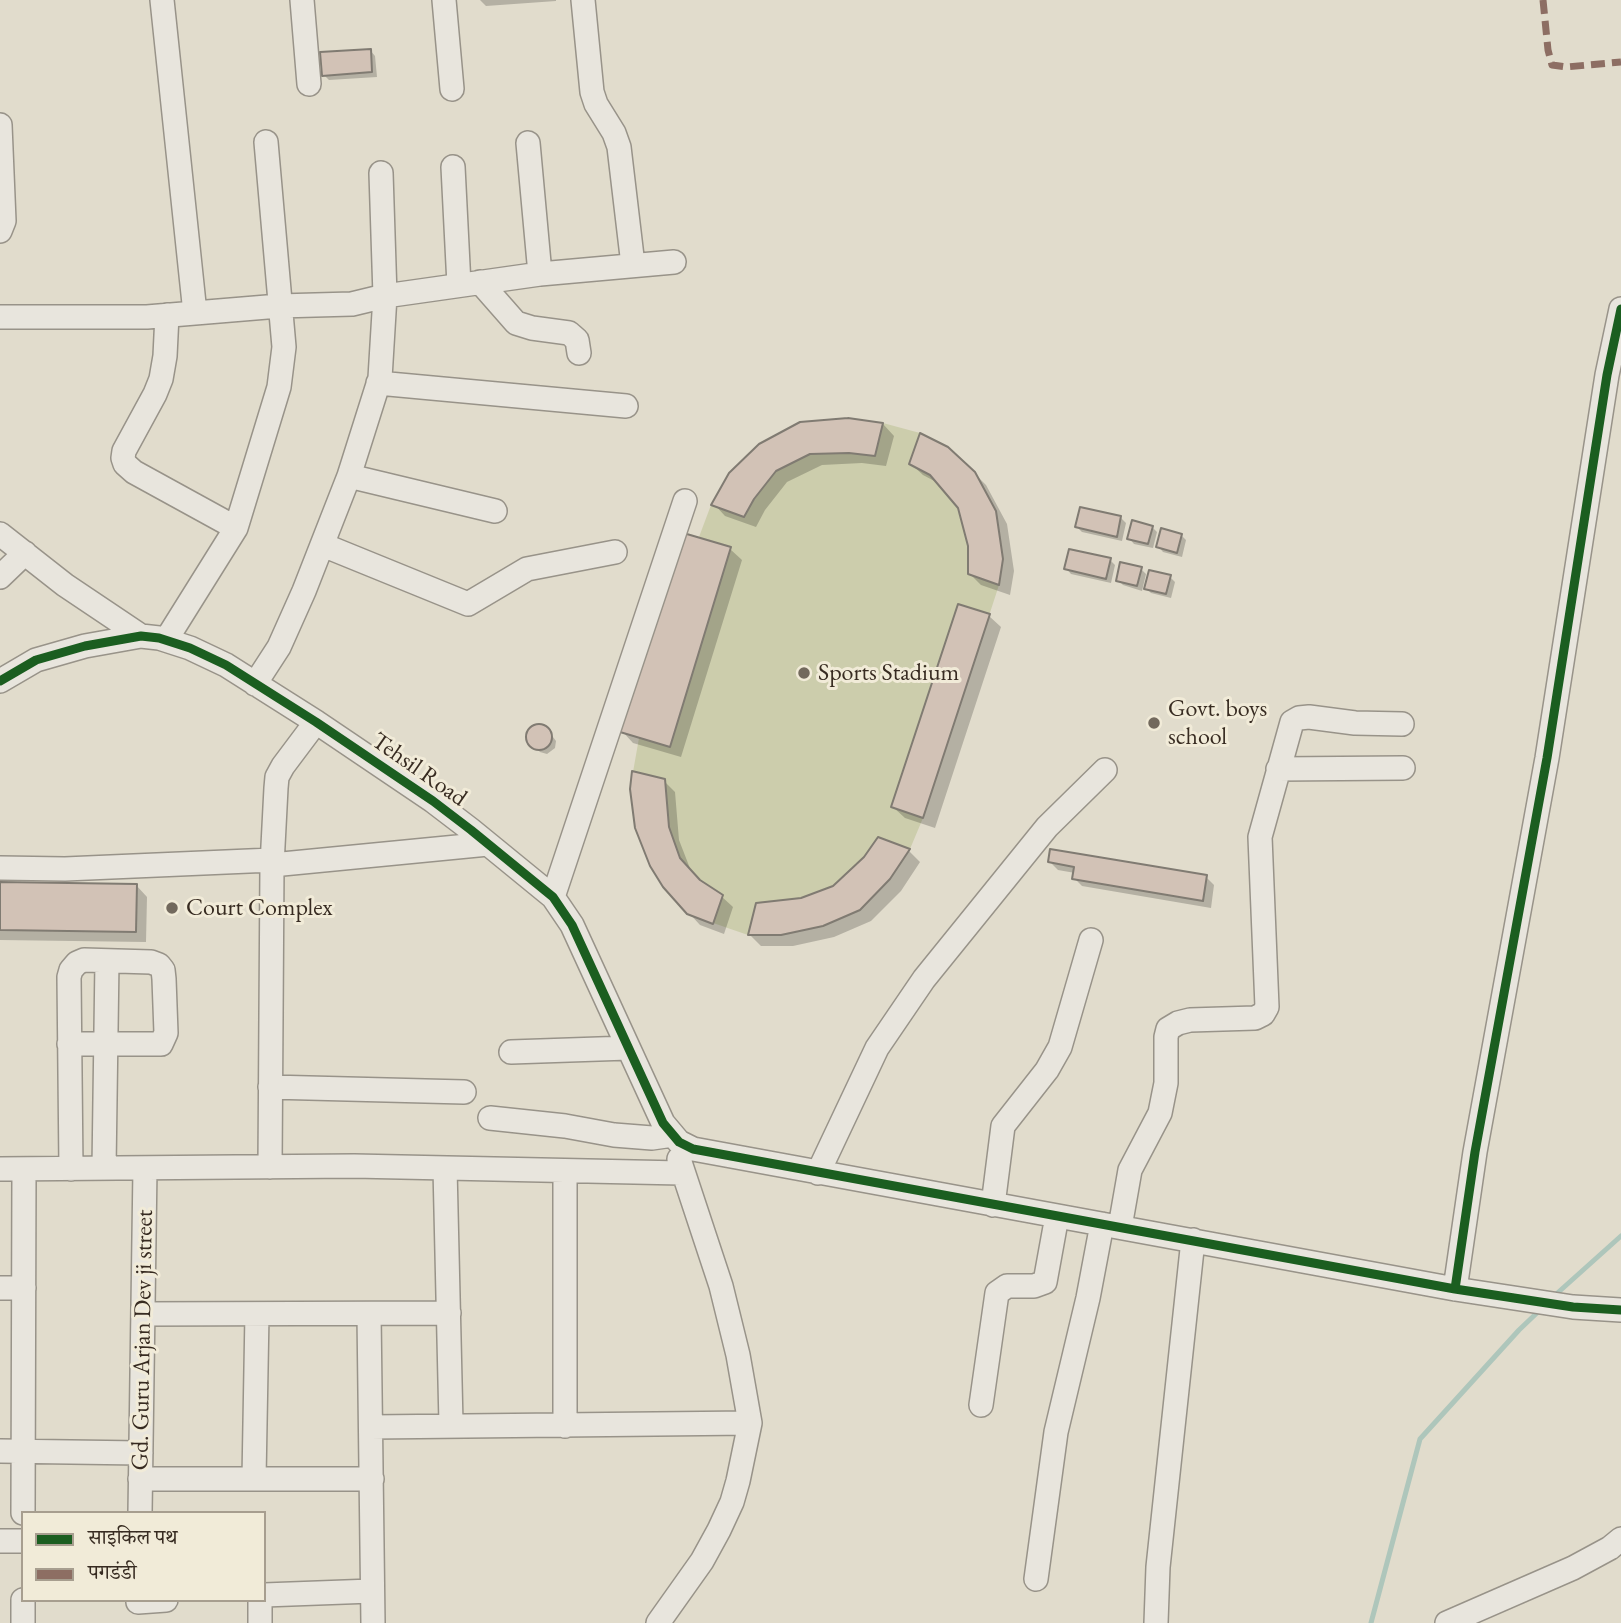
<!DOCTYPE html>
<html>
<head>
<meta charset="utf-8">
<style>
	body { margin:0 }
	#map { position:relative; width:1621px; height:1623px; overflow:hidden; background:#e1dccc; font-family:"EB Garamond","Noto Serif Devanagari",serif }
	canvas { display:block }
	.legend { position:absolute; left:21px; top:1511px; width:245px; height:91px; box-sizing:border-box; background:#f1ebd8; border:2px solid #a79e8f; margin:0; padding:9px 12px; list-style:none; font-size:21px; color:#372b21 }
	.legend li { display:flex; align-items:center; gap:14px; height:35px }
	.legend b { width:35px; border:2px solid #a79e8f }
</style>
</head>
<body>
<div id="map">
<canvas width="1621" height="1623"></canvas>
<ul class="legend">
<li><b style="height:9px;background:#1b5e20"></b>साइकिल पथ</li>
<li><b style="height:9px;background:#8d6e63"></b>पगडंडी</li>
</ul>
</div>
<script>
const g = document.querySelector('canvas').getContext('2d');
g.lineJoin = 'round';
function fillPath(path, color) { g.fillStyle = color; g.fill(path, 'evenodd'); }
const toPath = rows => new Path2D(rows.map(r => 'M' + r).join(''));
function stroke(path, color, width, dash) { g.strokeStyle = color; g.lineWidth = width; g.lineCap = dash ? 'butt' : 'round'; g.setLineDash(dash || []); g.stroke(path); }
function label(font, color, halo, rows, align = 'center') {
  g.font = font + ' "EB Garamond",serif'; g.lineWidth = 6; g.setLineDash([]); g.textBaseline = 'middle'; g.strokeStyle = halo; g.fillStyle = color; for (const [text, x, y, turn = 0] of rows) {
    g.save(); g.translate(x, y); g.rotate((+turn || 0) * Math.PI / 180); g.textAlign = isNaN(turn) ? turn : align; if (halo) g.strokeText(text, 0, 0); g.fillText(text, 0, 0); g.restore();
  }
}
const green = toPath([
	[848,418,883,423,920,433,948,447,975,472,996,511,1003,559,999,585,923,818,910,849,890,879,860,910,823,926,781,935,748,935,687,914,663,887,650,866,635,828,630,789,639,738,620,732,680,532,699,537,711,505,729,473,759,444,800,422]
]);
const shadow = toPath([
	[480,0,556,0,556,1,486,6],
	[370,50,375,56,377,77,329,80,324,75],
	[883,424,894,436,886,466,862,463,822,465,787,482,765,510,756,527,725,516,714,504,730,474],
	[911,464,974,473,986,485,1007,524,1014,571,1010,595,981,585,969,573,970,546,959,508,940,484,923,475],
	[1121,518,1126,523,1122,541,1082,532,1077,527],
	[1152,527,1157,532,1153,548,1134,544,1129,538],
	[1181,535,1186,540,1182,557,1163,552,1158,546],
	[730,549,742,560,681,757,633,743,622,731],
	[1110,560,1115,565,1111,583,1071,574,1066,568],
	[1141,569,1146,574,1142,591,1123,585,1118,580],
	[1170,577,1175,582,1171,598,1151,593,1146,588],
	[989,616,1001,627,935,828,905,818,893,807],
	[537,726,547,729,556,741,555,748,547,754,540,752,529,741,531,730],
	[664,781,675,792,679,840,691,871,702,883,721,896,733,907,724,934,700,925,664,886],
	[879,839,909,851,920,862,901,891,871,921,834,937,793,946,761,946,750,935,801,900,834,887,865,858],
	[1050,862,1206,877,1214,885,1211,908,1082,886,1074,878,1075,873,1058,870],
	[0,884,136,885,147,897,146,942,0,940]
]);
const stream = toPath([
	[1553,1297,1621,1236],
	[1371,1623,1420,1439,1519,1330,1541,1309]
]);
const building = toPath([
	[371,49,372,72,322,76,320,52,371,49],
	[848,418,883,423,875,456,849,453,810,454,776,471,754,499,744,517,711,505,729,473,759,444,800,422,848,418],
	[920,433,948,447,975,472,996,511,1003,559,999,585,968,574,968,546,958,508,930,475,909,464,920,433],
	[1080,507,1121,516,1117,537,1075,527,1080,507],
	[1132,520,1153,526,1148,544,1127,539,1132,520],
	[1161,528,1182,534,1177,553,1156,547,1161,528],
	[680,532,731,547,670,747,620,732,680,532],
	[1069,549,1111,558,1106,579,1064,569,1069,549],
	[1120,562,1142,567,1137,586,1116,581,1120,562],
	[1149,570,1171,575,1166,594,1144,589,1149,570],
	[958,604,990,614,923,818,891,807,958,604],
	'526 737a13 13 0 1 1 26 0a13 13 0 1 1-26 0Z',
	[632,771,665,779,669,827,680,858,700,880,723,895,713,924,687,914,663,887,650,866,635,828,630,789,632,771],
	[878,837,910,849,890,879,860,910,823,926,781,935,748,935,756,903,801,898,833,886,864,857,878,837],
	[1050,849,1207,875,1203,901,1072,879,1074,867,1048,862,1050,849],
	[0,882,137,884,136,932,0,930,0,882]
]);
const minor = toPath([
	[162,0,195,313],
	[302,0,309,84],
	[444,0,452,89],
	[583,0,592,92,596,104,614,133,619,147,633,265],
	[0,125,4,221,0,231],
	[528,143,540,274],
	[453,167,459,285],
	[480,282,516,323,532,328,569,333,577,340,579,353],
	[167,315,165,356,161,379,155,394,124,451,123,458,125,464,134,472,236,528],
	[0,317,147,317,279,306,352,304,385,296,540,274,674,262],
	[378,383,626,406],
	[349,476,495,511],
	[0,534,65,585,141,636],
	[323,545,468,604,527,569,615,552],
	[0,577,25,553],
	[166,640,236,528,279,387,284,347,266,142],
	[0,681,36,660,85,646,141,636,159,638,190,648,226,665,316,722,433,801,471,830,553,897,572,925,663,1123,679,1142,693,1149,1455,1289,1573,1307,1621,1310],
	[255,684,279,647,304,591,349,476,380,378,385,296,381,173],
	[1278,769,1403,768],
	[272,865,488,844],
	[0,868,65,869,272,860],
	[553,897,685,501],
	[69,1044,161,1044,166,1033,164,979,163,970,159,965,151,962,84,960,77,963,71,970,69,977,71,1169],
	[511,1052,628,1048],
	[270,1087,464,1092],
	[490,1118,565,1126,614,1135,652,1138,673,1135],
	[270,1167,272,865,276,788,277,777,283,766,316,722],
	[104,1168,107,961],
	[445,1168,451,1424],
	[0,1169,354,1166,681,1173],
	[565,1171,565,1426],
	[818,1173,877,1048,924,979,1047,827,1105,770],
	[993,1205,1003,1126,1047,1070,1060,1047,1091,940],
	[1120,1227,1130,1170,1160,1113,1166,1083,1166,1037,1168,1029,1178,1023,1190,1020,1255,1018,1263,1014,1267,1007,1260,837,1292,722,1299,718,1309,717,1355,723,1402,724],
	[0,1288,24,1288],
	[1455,1289,1475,1152,1547,758,1607,375,1621,309],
	[143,1314,449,1313],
	[369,1314,373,1623],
	[981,1405,997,1293,1007,1286,1034,1286,1045,1282,1057,1216],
	[371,1427,750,1423],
	[0,1451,141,1453],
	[254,1478,257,1314],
	[140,1479,372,1479],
	[23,1513,24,1169],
	[140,1513,145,1168],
	[0,1541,23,1541],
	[1036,1579,1056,1432,1088,1298,1102,1224],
	[264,1595,372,1591],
	[23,1600,23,1623],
	[138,1602,166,1600],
	[260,1623,260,1600],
	[658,1623,702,1561,719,1530,732,1502,738,1481,750,1423,738,1355,721,1286,679,1159],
	[1156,1623,1158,1567,1193,1240],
	[1447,1623,1573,1568,1610,1548,1621,1539]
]);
const quiet = toPath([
	[1543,0,1548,50,1552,65,1566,67,1621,62]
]);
const cycleway = toPath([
	[0,681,36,660,85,646,141,636,159,638,190,648,226,665,316,722,433,801,471,830,553,897,572,925,663,1123,679,1142,693,1149,1455,1289,1573,1307,1621,1310],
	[1455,1289,1475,1152,1547,758,1607,375,1621,309]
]);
const markers = [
	[804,673,7,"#72695d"],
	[1154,723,7,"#72695d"],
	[172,908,7,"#72695d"]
];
const poiNames = [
	["Sports Stadium",818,673],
	["Govt. boys",1168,709],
	["school",1168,737],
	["Court Complex",186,908]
];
const streetNames = [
	["Tehsil Road",419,770,35],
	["Gd. Guru Arjan Dev ji street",143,1340,-89]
];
fillPath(green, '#cccdac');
fillPath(shadow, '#0003');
stroke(stream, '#aec6bb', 5);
fillPath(building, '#d2c2b6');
stroke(building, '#807b72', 2);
stroke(minor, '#989389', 26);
stroke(minor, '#e8e5dd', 23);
stroke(quiet, '#8d6e63', 7, [14, 7]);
stroke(cycleway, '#1b5e20', 9);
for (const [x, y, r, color] of markers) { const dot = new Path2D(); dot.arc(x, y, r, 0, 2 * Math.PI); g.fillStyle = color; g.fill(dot); stroke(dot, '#f1ebd8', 2.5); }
label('24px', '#372b21', '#f1ebd8', poiNames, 'left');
label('24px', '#372b21', '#f1ebd8', streetNames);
</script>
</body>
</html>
